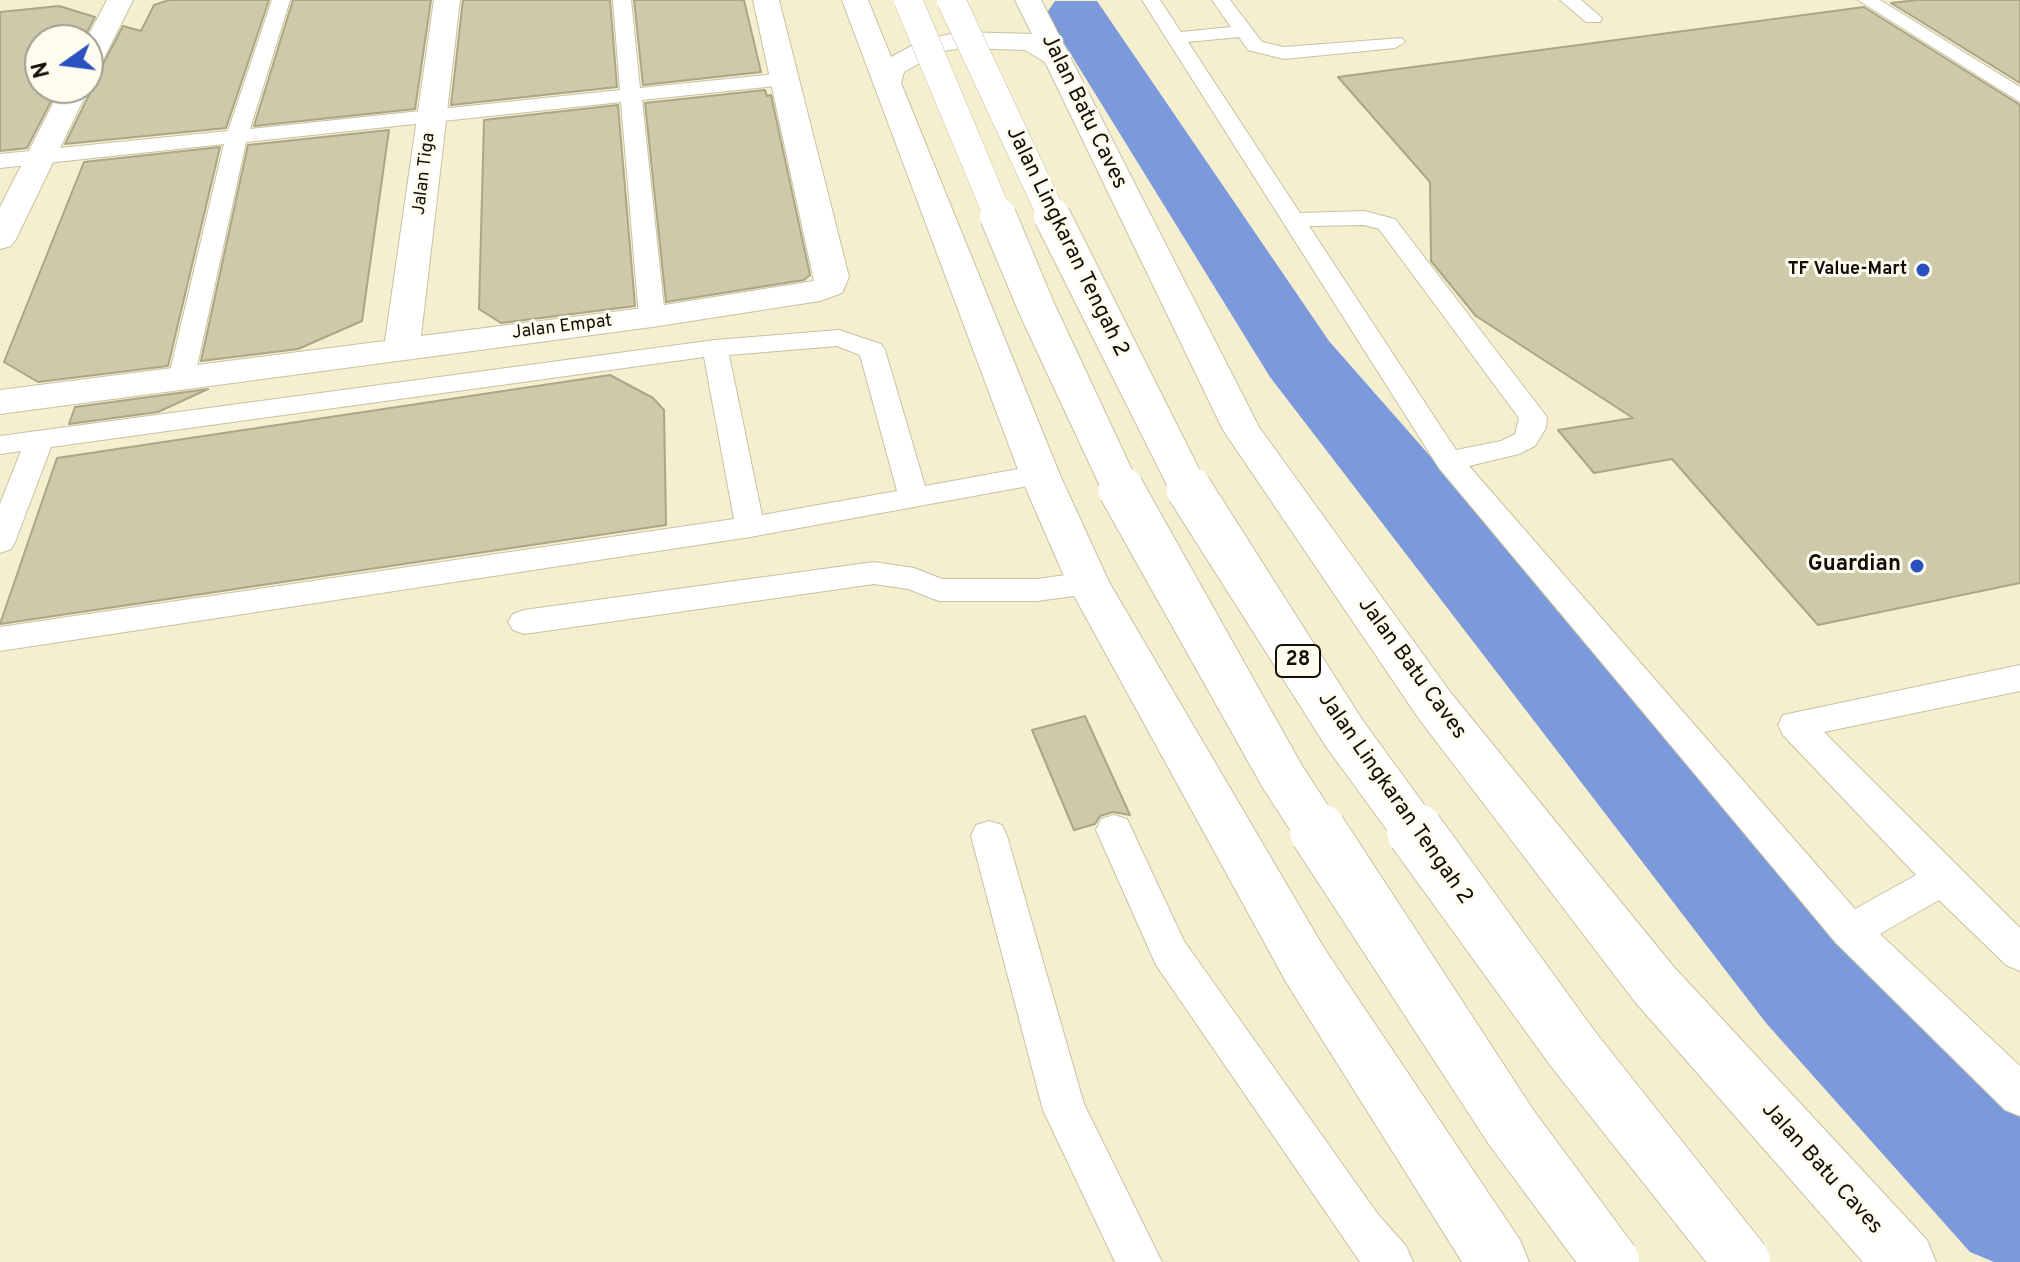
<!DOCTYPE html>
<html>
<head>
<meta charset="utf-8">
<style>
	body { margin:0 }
	#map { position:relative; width:2020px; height:1262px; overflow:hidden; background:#f5efcf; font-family:Overpass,sans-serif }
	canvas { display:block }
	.north { position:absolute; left:24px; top:24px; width:80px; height:80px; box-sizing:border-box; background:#fefcef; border:2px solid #a09e92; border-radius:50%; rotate:256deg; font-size:22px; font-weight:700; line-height:32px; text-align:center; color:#121006 }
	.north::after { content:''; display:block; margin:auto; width:28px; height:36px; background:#2952c0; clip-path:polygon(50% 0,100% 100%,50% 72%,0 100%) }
</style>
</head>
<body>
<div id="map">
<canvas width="2020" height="1262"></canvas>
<div class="north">N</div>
</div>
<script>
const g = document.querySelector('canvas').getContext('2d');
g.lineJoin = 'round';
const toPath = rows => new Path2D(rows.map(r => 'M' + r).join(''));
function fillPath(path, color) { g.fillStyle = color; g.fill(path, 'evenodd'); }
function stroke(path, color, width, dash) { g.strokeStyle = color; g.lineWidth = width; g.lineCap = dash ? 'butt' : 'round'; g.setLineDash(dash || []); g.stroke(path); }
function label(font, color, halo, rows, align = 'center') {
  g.font = font + ' Overpass,sans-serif'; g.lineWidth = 6; g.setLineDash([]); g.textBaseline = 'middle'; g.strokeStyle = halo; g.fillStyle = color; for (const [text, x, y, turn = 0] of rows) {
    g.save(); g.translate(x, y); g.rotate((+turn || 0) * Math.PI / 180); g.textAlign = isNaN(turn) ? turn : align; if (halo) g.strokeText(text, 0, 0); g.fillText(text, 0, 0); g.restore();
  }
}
const river = toPath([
	[1055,1,1097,1,1329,341,1856,941,2020,1103,2020,1262,1994,1262,1970,1252,1766,1023,1270,377,1046,14,1055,1]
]);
const building = toPath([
	[169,0,269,0,226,128,65,144,92,89,88,73,100,70,123,26,141,31,154,5,169,0],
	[293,0,431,0,415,109,254,126,293,0],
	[463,0,610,0,617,87,451,105,463,0],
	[634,0,744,0,761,72,643,85,634,0],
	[1917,0,2020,0,2020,83,1891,3,1917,0],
	[59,6,95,17,83,40,40,40,40,88,58,88,27,148,0,151,0,12,59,6],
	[1864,7,2020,105,2020,583,1818,625,1672,459,1594,473,1558,430,1633,418,1476,316,1431,261,1430,182,1338,77,1864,7],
	[765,90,767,96,771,95,810,275,804,280,666,302,645,103,765,90],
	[618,105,635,306,501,323,479,309,484,120,618,105],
	[389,130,362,321,298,349,201,361,248,145,389,130],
	[220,147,168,366,38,382,4,362,84,162,220,147],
	[610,375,653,398,664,410,666,525,0,624,57,458,610,375],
	[208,389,158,412,69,424,75,407,208,389],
	[1085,716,1130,815,1113,812,1100,816,1095,824,1074,830,1032,730,1085,716]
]);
const service = toPath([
	[272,0,290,0,250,129,620,90,613,0,631,0,640,88,785,73,795,79,785,85,642,100,665,317,652,325,639,317,621,102,246,142,194,380,190,386,181,388,172,386,168,380,224,144,0,168,0,154,228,131,272,0],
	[1142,0,1160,0,1181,32,1231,27,1212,0,1230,0,1262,42,1284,47,1402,38,1405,42,1395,48,1284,59,1248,50,1239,37,1188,42,1300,213,1364,211,1395,219,1547,417,1546,428,1535,446,1519,454,1469,466,1855,909,1916,875,1783,735,1778,725,1783,715,2020,665,2020,691,1824,732,2020,928,2020,971,2006,965,1939,900,1880,934,2020,1066,2020,1116,2005,1110,1836,943,1439,468,1142,0],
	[1364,225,1379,229,1519,418,1515,434,1501,441,1456,450,1309,226,1364,225],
	[1560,0,1581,0,1602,18,1600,22,1586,22,1560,0],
	[1858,0,1880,0,2020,87,2020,102,1858,0],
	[839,330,881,344,885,350,925,486,1040,465,1050,468,1054,475,1050,482,750,537,0,651,0,627,734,519,704,357,51,447,15,542,11,549,0,553,0,504,21,451,0,454,0,436,715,340,839,330],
	[837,346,860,355,897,491,762,515,729,355,837,346],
	[874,562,914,568,942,579,1037,579,1088,572,1099,575,1103,583,1099,591,1088,594,1037,601,939,601,908,589,874,584,524,634,513,630,508,622,513,614,524,610,874,562],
	[1114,815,1127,819,1184,941,1377,1213,1406,1246,1413,1262,1360,1262,1156,965,1096,830,1101,819,1114,815],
	[989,821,1002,825,1007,836,1084,1104,1162,1262,1115,1262,1043,1110,971,836,976,825,989,821]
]);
const minor = toPath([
	[107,0,133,0,102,62,98,68,88,70,86,40,107,0],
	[434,0,460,0,421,336,652,307,814,281,753,0,779,0,849,277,842,293,820,301,652,327,0,414,0,390,385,341,434,0],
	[88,87,89,88,16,239,11,246,0,249,0,207,61,88,88,87]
]);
const primary = toPath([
	[842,0,868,0,891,57,922,40,961,32,1032,34,1015,0,1041,0,1259,427,1451,693,1673,966,1927,1240,1936,1262,1863,1262,1635,1002,1419,719,1223,430,1045,62,1025,50,961,48,939,52,904,72,901,83,1060,475,1109,582,1324,948,1520,1240,1529,1262,1462,1262,1286,982,1067,583,1020,475,842,0]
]);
const trunkBridgeFar3 = toPath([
	[908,0,999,218],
	[951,0,1053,218]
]);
const trunkBridgeFar2 = toPath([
	[998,216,1037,309,1122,491],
	[1052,216,1190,491]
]);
const trunkBridgeFar1 = toPath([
	[1121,489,1282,776,1319,833],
	[1189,489,1344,733,1417,833]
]);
const trunkBridge = toPath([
	[1318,831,1511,1127,1611,1262],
	[1415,831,1573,1049,1742,1262]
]);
const markers = [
	[1923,270,8,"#2952c0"],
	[1917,566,8,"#2952c0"]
];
const farStreetnames = [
	["Jalan Tiga",425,174,-83],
	["Jalan Empat",562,328,-7]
];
const farPoinames = [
	["TF Value-Mart",1907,270]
];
const shields = [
	[1298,661,44]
];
const shieldNames = [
	["28",1298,661]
];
const streetNames = [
	["Jalan Batu Caves",1083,112,64],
	["Jalan Lingkaran Tengah 2",1066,242,64],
	["Jalan Batu Caves",1411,669,54],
	["Jalan Lingkaran Tengah 2",1394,799,55],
	["Jalan Batu Caves",1821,1169,48]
];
const poiNames = [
	["Guardian",1901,566]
];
fillPath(river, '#7c9adb');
fillPath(building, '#cec9a9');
stroke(building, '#aba688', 2);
stroke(service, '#c7c2a3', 2);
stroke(minor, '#c7c2a3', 2);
stroke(primary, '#c7c2a3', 2);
fillPath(service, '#fff');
fillPath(minor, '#fff');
fillPath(primary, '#fff');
stroke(trunkBridgeFar3, '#c7c2a3', 29, []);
stroke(trunkBridgeFar2, '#c7c2a3', 38, []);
stroke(trunkBridgeFar1, '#c7c2a3', 47, []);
stroke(trunkBridge, '#c7c2a3', 58, []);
stroke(trunkBridgeFar3, '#fff', 28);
stroke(trunkBridgeFar2, '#fff', 36);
stroke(trunkBridgeFar1, '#fff', 45);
stroke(trunkBridge, '#fff', 56);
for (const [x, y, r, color] of markers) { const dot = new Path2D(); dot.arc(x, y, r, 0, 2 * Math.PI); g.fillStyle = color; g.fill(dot); stroke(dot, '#fefcef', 3); }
label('18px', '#121006', '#fefcef', farStreetnames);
label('bold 18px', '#121006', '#fefcef', farPoinames, 'right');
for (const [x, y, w] of shields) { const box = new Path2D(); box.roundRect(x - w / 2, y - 16, w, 32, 6); g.fillStyle = '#fefcef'; g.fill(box); stroke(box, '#121006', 2); }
label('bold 20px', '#121006', null, shieldNames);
label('22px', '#121006', '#fefcef', streetNames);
label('bold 22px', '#121006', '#fefcef', poiNames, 'right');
</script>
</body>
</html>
